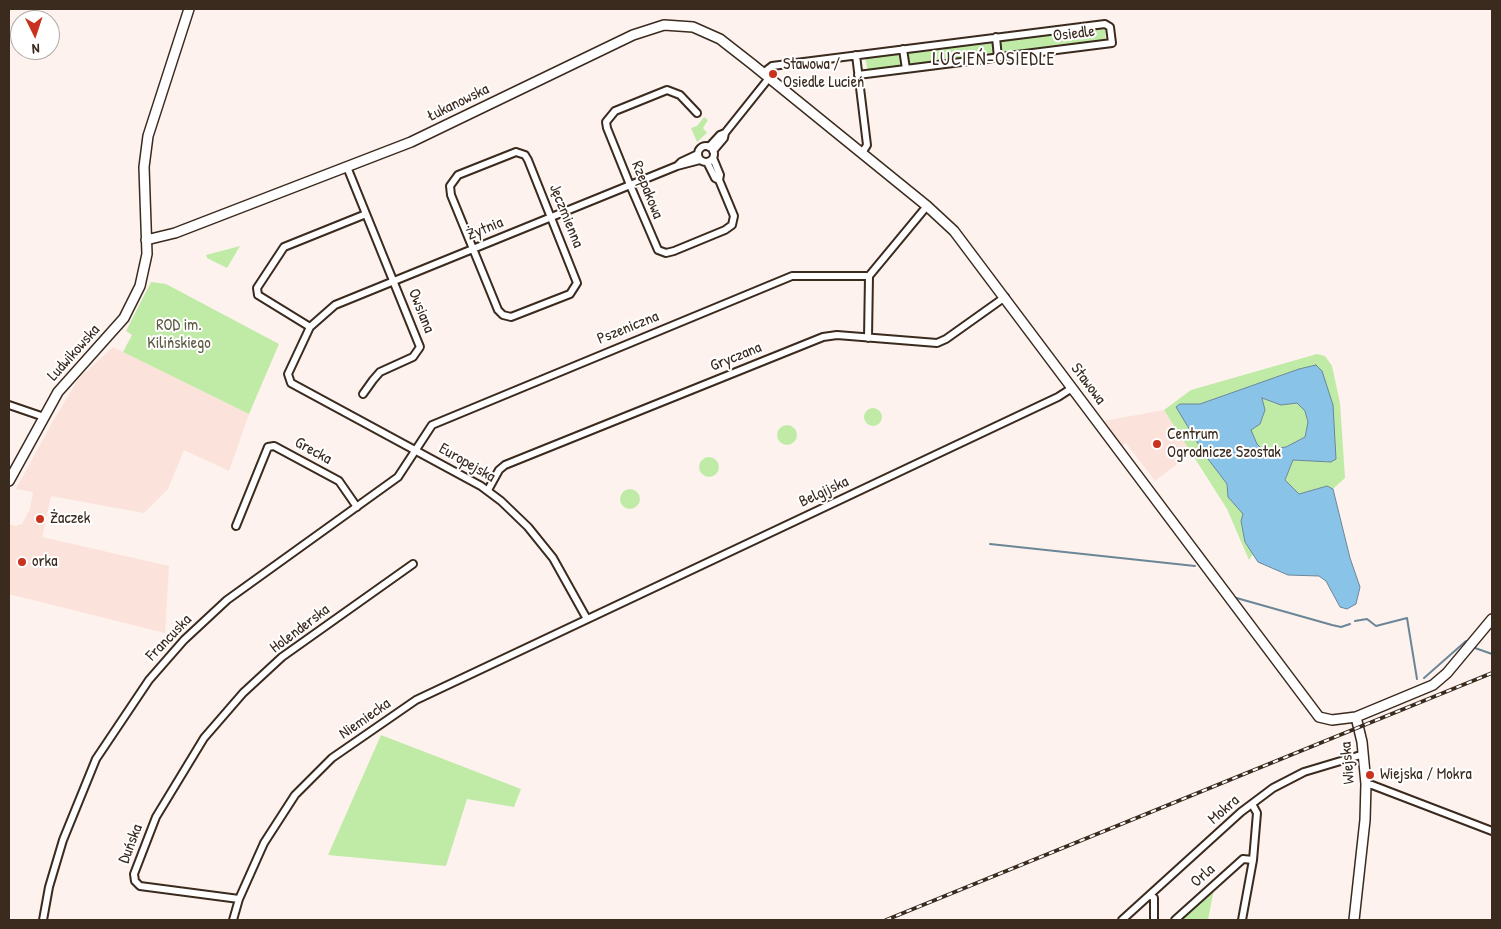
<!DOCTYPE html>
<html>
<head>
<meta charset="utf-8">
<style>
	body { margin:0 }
	#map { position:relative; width:1501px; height:929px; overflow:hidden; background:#fdf2ee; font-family:"Patrick Hand",sans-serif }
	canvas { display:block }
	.frame { position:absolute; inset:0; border:10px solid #3b2a1e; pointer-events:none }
	.north { position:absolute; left:10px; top:10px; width:50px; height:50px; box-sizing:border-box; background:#fff; border:1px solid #b1aaa5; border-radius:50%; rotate:176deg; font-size:14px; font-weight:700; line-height:20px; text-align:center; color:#3b2a1e }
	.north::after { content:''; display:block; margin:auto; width:18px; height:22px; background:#c8321e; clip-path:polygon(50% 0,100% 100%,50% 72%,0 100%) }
</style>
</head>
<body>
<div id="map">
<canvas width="1501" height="929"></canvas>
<div class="frame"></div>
<div class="north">N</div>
</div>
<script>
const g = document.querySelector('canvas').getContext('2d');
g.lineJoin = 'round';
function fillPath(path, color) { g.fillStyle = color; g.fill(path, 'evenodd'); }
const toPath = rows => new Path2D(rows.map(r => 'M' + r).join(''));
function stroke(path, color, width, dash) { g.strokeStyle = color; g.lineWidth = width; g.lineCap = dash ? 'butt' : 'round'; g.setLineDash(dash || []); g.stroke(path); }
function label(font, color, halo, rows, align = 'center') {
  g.font = font + ' "Patrick Hand",sans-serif'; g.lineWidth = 4; g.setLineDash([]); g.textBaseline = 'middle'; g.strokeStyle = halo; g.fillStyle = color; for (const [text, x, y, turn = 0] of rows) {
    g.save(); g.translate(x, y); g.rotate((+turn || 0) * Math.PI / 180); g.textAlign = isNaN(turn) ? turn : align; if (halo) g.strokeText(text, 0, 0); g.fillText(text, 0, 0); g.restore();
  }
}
const built = toPath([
	[113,347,249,414,229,471,184,450,168,489,144,513,51,496,42,537,169,566,165,633,9,594,9,524,15,526,22,524,30,509,33,492,16,489,53,421,79,378],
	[1164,410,1192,453,1155,481,1126,443,1122,446,1104,421]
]);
const green = toPath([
	[1096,26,1106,29,1105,41,1005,55,1000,51,1001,39,1035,34,1037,36,1048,35,1050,32,1080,28,1083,31,1094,29],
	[977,41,980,44,992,42,993,55,974,59,972,57,955,59,953,62,930,64,928,62,917,64,915,66,908,62,908,53,910,51,944,46,947,48,958,46,960,44],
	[882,53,884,55,900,54,901,66,868,72,865,57],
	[704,117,708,120,703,128,707,133,697,142,691,128,697,126],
	[240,246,227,268,207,258,206,255],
	[151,282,166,284,279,344,249,414,123,352,132,335,126,331],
	[1317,354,1325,356,1332,366,1340,403,1345,478,1333,489,1327,486,1298,494,1285,481,1293,460,1331,462,1316,366,1299,369,1200,404,1180,404,1177,407,1205,455,1227,484,1228,497,1243,514,1241,521,1245,542,1253,554,1249,560,1227,509,1164,410,1191,390],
	[1262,398,1281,405,1297,403,1305,411,1308,422,1305,437,1286,447,1263,450,1257,444,1251,430,1260,424,1265,410],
	'864 417a9 9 0 1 1 18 0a9 9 0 1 1-18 0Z',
	'777 435a10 10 0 1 1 20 0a10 10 0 1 1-20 0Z',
	'699 467a10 10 0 1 1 20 0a10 10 0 1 1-20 0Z',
	'620 499a10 10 0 1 1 20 0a10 10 0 1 1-20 0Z',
	[381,735,521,789,514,807,467,799,446,866,328,855],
	[1214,889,1208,920,1182,920,1190,910]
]);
const water = toPath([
	[1316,365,1322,371,1333,405,1336,459,1331,462,1293,460,1285,480,1299,494,1327,486,1333,489,1350,558,1360,587,1356,604,1347,609,1340,607,1326,581,1319,576,1288,575,1258,562,1245,542,1241,521,1243,514,1228,497,1227,484,1205,455,1176,407,1180,404,1200,404,1299,369,1316,365],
	[1262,398,1281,405,1297,403,1305,411,1308,422,1305,437,1286,447,1263,450,1257,444,1251,430,1260,424,1265,410,1262,398]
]);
const stream = toPath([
	[990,544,1195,566],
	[1233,597,1332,625,1341,627,1350,624],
	[1355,621,1367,619,1376,626,1407,618,1417,679],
	[1475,648,1492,654],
	[1424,678,1466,641]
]);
const street = toPath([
	[996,37,998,58],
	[903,49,906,69],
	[856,55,867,145,862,153],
	[763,73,772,66,1105,24,1110,27,1112,43,858,75],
	[697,113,680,95,667,90,615,111,606,122,607,128,630,185,658,250,666,253,674,251,725,230,732,225,734,216,719,180,720,175,713,158],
	'698 154a8 8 0 1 1 16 0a8 8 0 1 1-16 0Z',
	[709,147,720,135,725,133],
	[713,151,724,138,725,133,769,78],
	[516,152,525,155,528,160,577,283,570,294,511,317,503,315,498,310,451,195,450,186,458,175,516,152],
	[707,162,715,178,719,180],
	[677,166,681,162,698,154],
	[347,167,420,347,413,357,380,372,373,380,363,394],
	[310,327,258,295,257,288,284,247,366,214],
	[868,338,869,276,927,206],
	[9,405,44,417],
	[488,490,499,470,505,465,823,337,837,335,937,343,946,339,1005,297],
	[236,526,268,447,274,446,339,481,357,507],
	[587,619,553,558,528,527,501,501,481,486,291,383,288,374,310,327,335,305,677,166,700,160],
	[1366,784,1372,785,1492,831],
	[1150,895,1154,898,1154,920],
	[239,899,140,886,135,881,134,874,156,817,204,738,243,693,282,657,413,564],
	[43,920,49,887,63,840,96,759,149,680,184,640,227,600,398,477,432,425,792,276,869,276],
	[233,920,239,899,264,843,295,795,332,758,416,700,1058,397,1072,388],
	[1122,920,1241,812,1273,788,1304,772,1364,754],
	[1175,920,1243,859,1253,860],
	[1242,920,1253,860,1257,813,1252,804]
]);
const secondary = toPath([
	[146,240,175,233,411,142,633,35,664,25,693,27,720,39,752,64,927,206,954,231,1319,717,1332,720,1356,717,1433,685,1447,673,1492,619],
	[9,481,58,392,124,318,140,286,147,254,144,167,148,136,189,9],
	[1354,920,1365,820,1366,784,1362,742,1356,717]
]);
const rail = toPath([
	[886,920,1492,673]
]);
const markers = [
	[773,74,5,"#c8321e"],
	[1157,444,5,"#c8321e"],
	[40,519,5,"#c8321e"],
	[22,562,5,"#c8321e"],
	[1370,775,5,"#c8321e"]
];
const streetNames = [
	["Osiedle",1074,34,-7],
	["Łukanowska",458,103,-26],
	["Rzepakowa",647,190,68],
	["Jęczmienna",566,216,68],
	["Żytnia",485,229,-22],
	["Owsiana",421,311,68],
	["Pszeniczna",628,328,-22],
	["Ludwikowska",74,353,-48],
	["Gryczana",736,357,-22],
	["Stawowa",1088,384,53],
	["Grecka",313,451,29],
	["Europejska",467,463,30],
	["Belgijska",824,492,-25],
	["Holenderska",300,629,-37],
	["Francuska",169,638,-46],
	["Niemiecka",365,719,-35],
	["Wiejska",1348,763,-95],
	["Mokra",1224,810,-41],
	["Duńska",131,844,-69],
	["Orla",1203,876,-42]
];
const poiNames = [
	["Stawowa /",783,65],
	["Osiedle Lucień",783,83],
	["Centrum",1167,435],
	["Ogrodnicze Szostak",1167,453],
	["Żaczek",50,519],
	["orka",32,562],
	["Wiejska / Mokra",1380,775]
];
const parkNames = [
	["ROD im.",179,326],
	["Kilińskiego",179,344]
];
const neighbourhoodNames = [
	["LUCIEŃ-OSIEDLE",994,60]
];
fillPath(built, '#fbe2da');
fillPath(green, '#c0eba7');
fillPath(water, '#89c3e8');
stroke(water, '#6a8697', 1);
stroke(stream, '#6a8697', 2);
stroke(street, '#3b2a1e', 10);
stroke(secondary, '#3b2a1e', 12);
stroke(street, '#fff', 6);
stroke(secondary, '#fff', 9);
stroke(rail, '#3b2a1e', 4);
stroke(rail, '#fff', 2, [5.5]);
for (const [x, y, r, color] of markers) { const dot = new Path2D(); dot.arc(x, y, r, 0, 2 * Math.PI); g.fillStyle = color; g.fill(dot); stroke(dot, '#fff', 2); }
label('16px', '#3b2a1e', '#fff', streetNames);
label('16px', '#3b2a1e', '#fff', poiNames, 'left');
label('16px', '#5c5a40', '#fff', parkNames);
g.letterSpacing = '1px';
label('18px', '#3b2a1e', '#fff', neighbourhoodNames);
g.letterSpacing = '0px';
</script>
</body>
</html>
